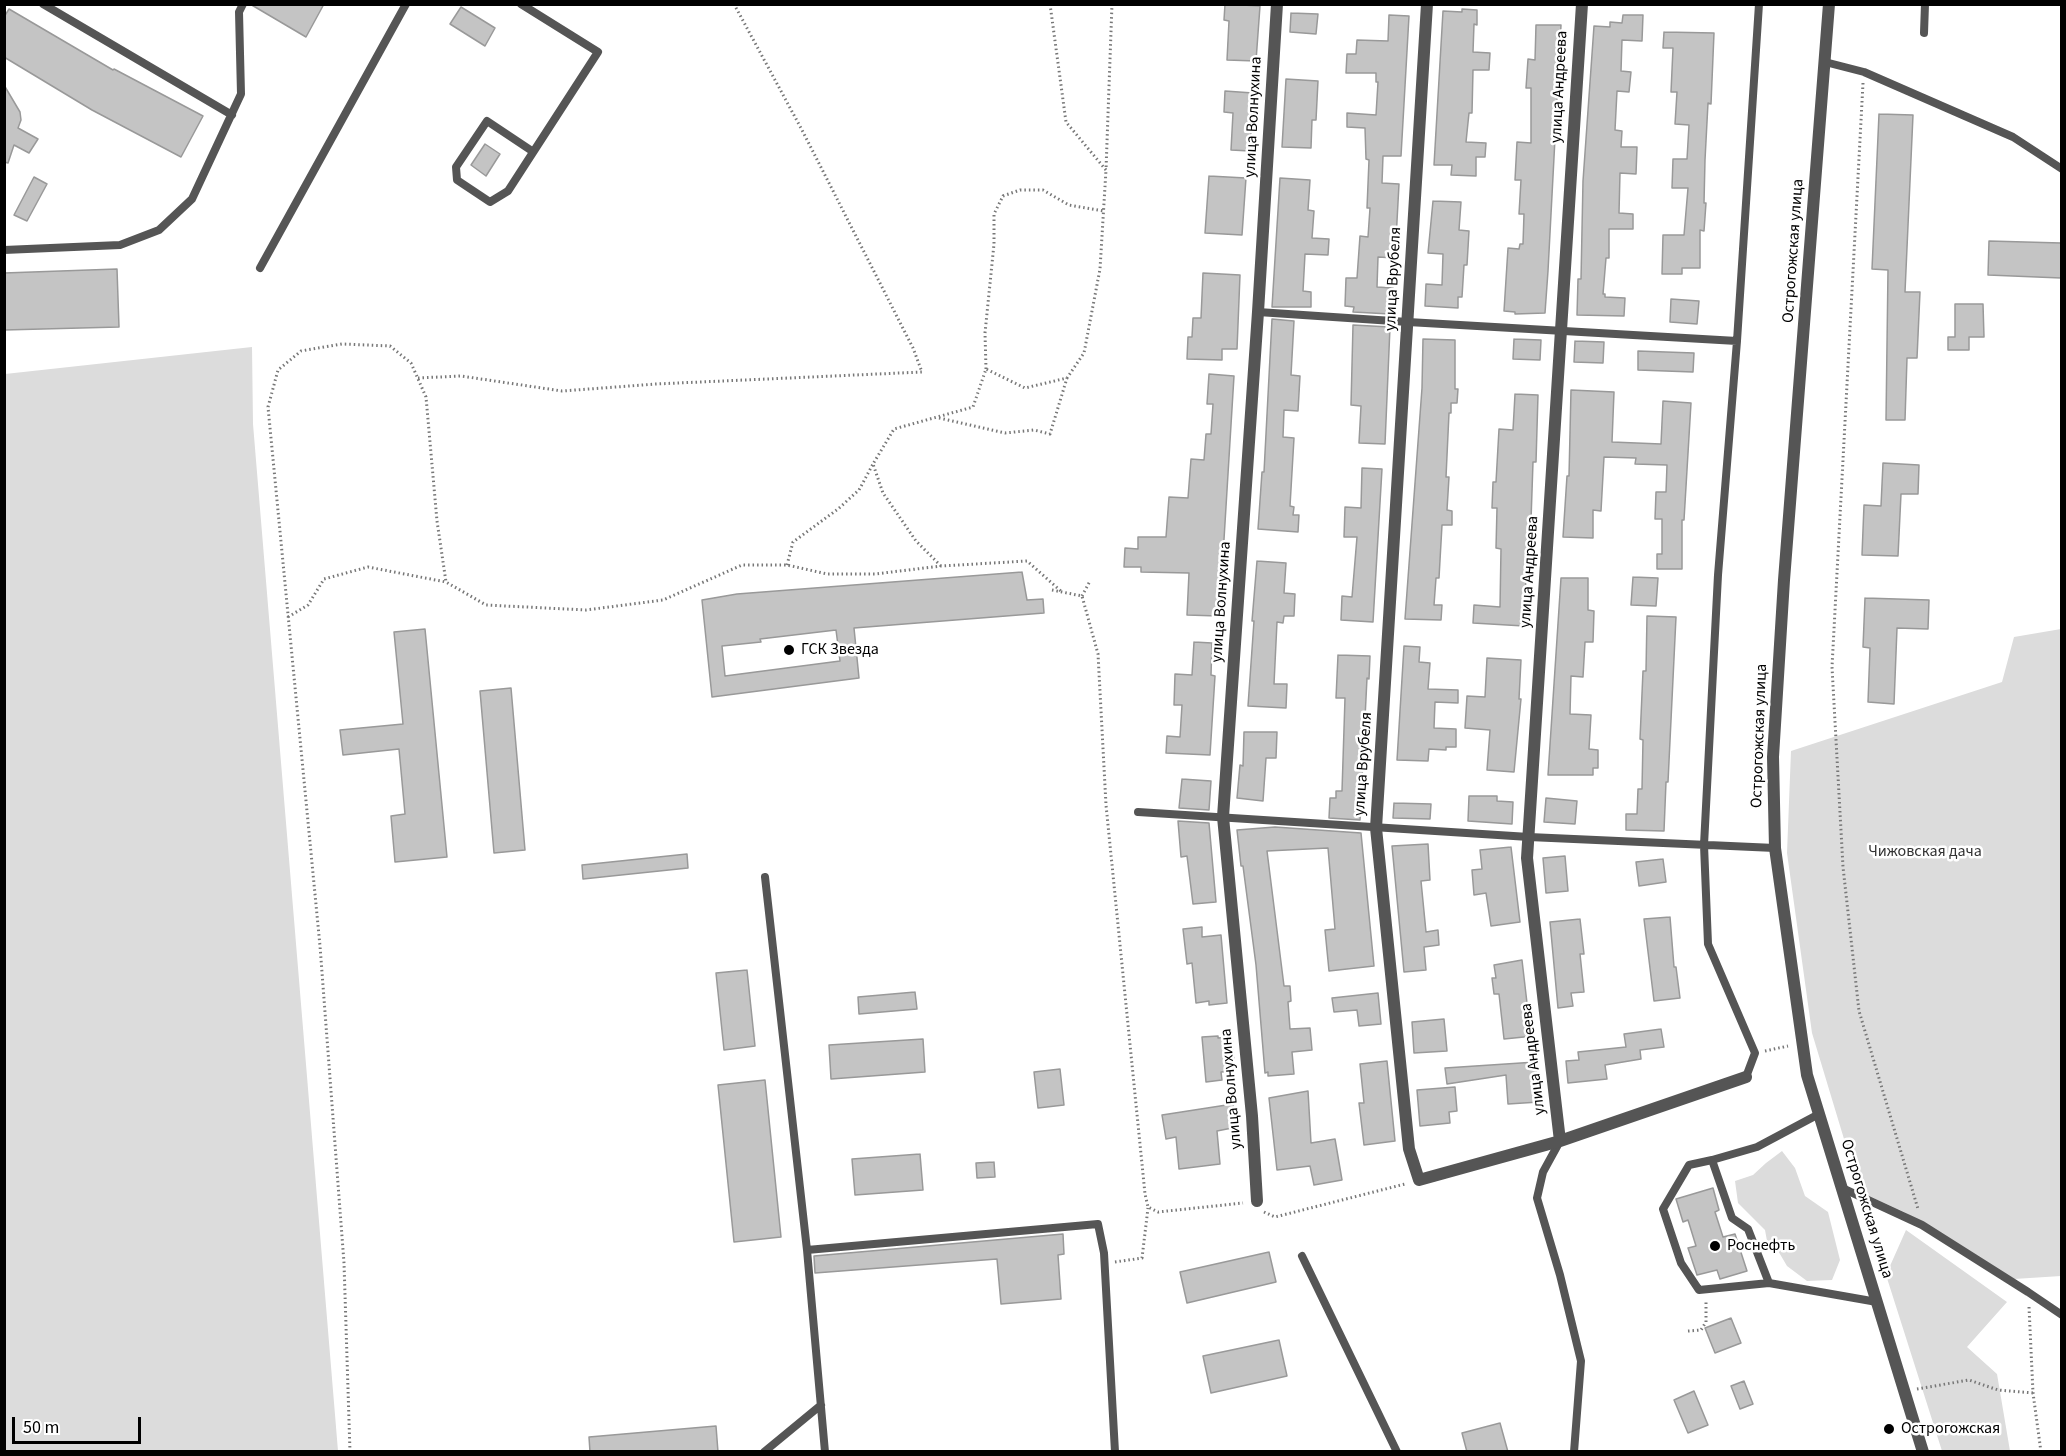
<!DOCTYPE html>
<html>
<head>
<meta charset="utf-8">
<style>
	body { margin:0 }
	#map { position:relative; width:2066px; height:1456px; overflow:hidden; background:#fff; font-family:"Source Sans 3",sans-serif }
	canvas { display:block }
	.frame { position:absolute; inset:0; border:6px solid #000; pointer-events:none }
	.scale { position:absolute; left:12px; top:1417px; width:129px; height:27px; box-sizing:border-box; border:3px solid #000; border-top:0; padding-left:8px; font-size:18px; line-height:21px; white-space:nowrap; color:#000; -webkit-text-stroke:4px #fff; paint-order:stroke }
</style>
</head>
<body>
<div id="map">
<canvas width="2066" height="1456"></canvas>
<div class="frame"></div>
<div class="scale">50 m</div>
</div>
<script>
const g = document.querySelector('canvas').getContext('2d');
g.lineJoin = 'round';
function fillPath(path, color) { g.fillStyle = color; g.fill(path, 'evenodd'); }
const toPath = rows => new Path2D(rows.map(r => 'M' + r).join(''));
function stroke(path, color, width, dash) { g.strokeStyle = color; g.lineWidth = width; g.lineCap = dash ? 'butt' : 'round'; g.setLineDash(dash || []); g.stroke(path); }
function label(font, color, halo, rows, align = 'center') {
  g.font = font + ' "Source Sans 3",sans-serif'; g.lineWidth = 5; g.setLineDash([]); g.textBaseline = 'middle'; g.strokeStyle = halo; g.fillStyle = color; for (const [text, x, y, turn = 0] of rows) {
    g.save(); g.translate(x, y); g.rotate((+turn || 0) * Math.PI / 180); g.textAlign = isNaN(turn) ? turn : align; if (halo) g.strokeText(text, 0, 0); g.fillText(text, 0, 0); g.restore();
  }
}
const green = toPath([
	[252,347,253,424,338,1451,5,1451,5,374],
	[2061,629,2061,1276,2014,1279,1904,1212,1860,1192,1812,1033,1787,853,1791,751,2002,682,2014,637],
	[1782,1151,1795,1168,1805,1196,1828,1212,1840,1260,1832,1280,1807,1281,1787,1266,1777,1249,1767,1241,1765,1230,1738,1203,1735,1181,1753,1175,1766,1163],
	[1906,1230,2007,1302,1967,1347,1997,1374,2010,1451,1942,1451,1886,1275]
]);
const building = toPath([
	[250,4,324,4,306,37,250,4],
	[1225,4,1260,6,1256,61,1227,60,1229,21,1224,20,1225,4],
	[461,7,495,28,485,46,450,24,461,7],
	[9,9,113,70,114,69,203,116,181,157,92,110,4,57,4,17,9,9],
	[1462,9,1477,10,1477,25,1474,24,1473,52,1490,53,1489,70,1473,70,1472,113,1469,113,1466,142,1486,143,1485,157,1476,157,1476,176,1451,175,1452,165,1434,165,1443,11,1462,12,1462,9],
	[1291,13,1318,14,1316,34,1290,32,1291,13],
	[1389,15,1409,16,1401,156,1383,156,1382,183,1399,184,1395,258,1378,257,1377,287,1393,288,1392,308,1390,307,1390,314,1353,312,1354,307,1345,306,1346,278,1357,278,1360,236,1368,237,1370,208,1367,208,1369,160,1366,159,1365,128,1347,127,1347,113,1376,115,1378,82,1376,82,1376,73,1346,73,1347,54,1356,54,1357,40,1388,41,1389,15],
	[1623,15,1643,15,1642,41,1622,40,1621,71,1631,72,1629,92,1617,91,1615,130,1622,131,1621,147,1637,147,1636,174,1620,173,1619,213,1633,214,1633,229,1609,229,1609,258,1606,258,1603,294,1605,294,1605,297,1625,298,1624,316,1577,315,1578,279,1581,279,1583,181,1594,26,1610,27,1610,22,1622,23,1623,15],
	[1536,25,1561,25,1548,271,1545,313,1515,314,1515,312,1504,311,1508,248,1519,249,1520,244,1523,244,1524,214,1519,214,1521,180,1515,180,1517,142,1531,143,1531,88,1526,88,1528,59,1535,60,1536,25],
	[1664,32,1714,33,1711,104,1708,103,1705,160,1704,203,1706,203,1704,231,1700,230,1700,268,1682,268,1682,274,1662,274,1663,235,1684,235,1688,188,1672,188,1673,159,1687,159,1689,125,1675,124,1677,92,1671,92,1673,48,1663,48,1664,32],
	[1286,79,1318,81,1316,120,1312,120,1311,148,1282,147,1286,79],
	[4,85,20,112,21,120,18,128,38,139,29,153,14,145,8,163,4,162,4,85],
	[1225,91,1253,93,1250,151,1231,150,1233,113,1224,112,1225,91],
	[1879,114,1913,115,1905,292,1920,292,1917,358,1907,358,1905,420,1886,420,1888,270,1872,269,1879,114],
	[485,144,500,154,486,176,471,165,485,144],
	[1209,176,1246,178,1242,235,1205,233,1209,176],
	[34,177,47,184,27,221,14,215,34,177],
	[1280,178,1310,180,1308,210,1314,211,1312,238,1329,239,1328,255,1305,254,1303,291,1311,292,1311,307,1272,307,1280,178],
	[1433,201,1461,202,1459,230,1469,231,1467,265,1464,265,1462,297,1458,297,1458,308,1425,306,1426,284,1442,285,1443,254,1428,253,1433,201],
	[1989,241,2061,243,2061,278,1988,275,1989,241],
	[117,269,119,327,4,330,4,273,117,269],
	[1203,273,1240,275,1237,349,1222,349,1222,360,1187,359,1188,337,1192,337,1193,318,1201,318,1203,273],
	[1671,299,1699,301,1697,324,1670,322,1671,299],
	[1955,304,1983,304,1984,337,1969,337,1969,350,1948,350,1948,337,1955,337,1955,304],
	[1272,319,1294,321,1291,375,1300,376,1298,411,1284,410,1283,437,1294,438,1290,506,1294,507,1293,515,1299,515,1298,532,1258,529,1262,472,1264,472,1272,319],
	[1353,325,1390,327,1385,444,1359,443,1361,406,1351,405,1353,325],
	[1423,339,1455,340,1455,389,1458,389,1457,403,1451,403,1451,413,1449,413,1446,477,1449,477,1447,510,1452,511,1452,525,1442,525,1439,578,1436,578,1434,605,1442,605,1441,620,1405,619,1422,388,1423,339],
	[1514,339,1541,340,1540,360,1513,359,1514,339],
	[1575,341,1604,342,1603,363,1574,362,1575,341],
	[1638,351,1694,353,1693,372,1638,370,1638,351],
	[1209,374,1234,376,1222,572,1219,572,1218,616,1187,615,1189,573,1141,572,1141,567,1124,567,1125,548,1138,549,1138,537,1166,537,1169,497,1188,498,1191,459,1204,460,1206,434,1211,434,1213,404,1207,404,1209,374],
	[1571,390,1614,392,1612,442,1661,444,1663,401,1691,403,1684,520,1682,520,1682,569,1657,569,1657,554,1662,554,1662,519,1655,519,1656,492,1666,492,1667,465,1635,464,1636,458,1604,457,1601,511,1593,510,1593,538,1563,537,1567,476,1569,476,1571,390],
	[1515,394,1538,395,1536,462,1533,462,1530,550,1527,550,1524,626,1473,623,1474,605,1500,607,1501,549,1496,548,1497,508,1492,508,1493,482,1496,482,1499,429,1513,430,1515,394],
	[1883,463,1919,465,1918,494,1901,494,1898,556,1862,555,1864,505,1881,506,1883,463],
	[1362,468,1382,469,1373,622,1341,620,1342,596,1352,597,1357,537,1344,537,1345,507,1361,508,1362,468],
	[1257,561,1286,563,1284,593,1295,594,1294,616,1284,616,1283,623,1277,622,1274,684,1287,684,1286,708,1248,706,1254,621,1252,621,1257,561],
	[1022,572,1027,600,1043,599,1044,613,854,628,859,678,712,697,702,600,737,594,1022,572],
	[836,630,840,661,725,676,722,646,761,642,760,639,836,630],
	[1633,577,1658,578,1656,606,1631,605,1633,577],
	[1561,578,1588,578,1588,610,1594,611,1593,642,1585,642,1583,677,1571,676,1570,714,1591,715,1589,749,1598,750,1598,768,1593,768,1593,775,1548,775,1561,578],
	[1865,598,1929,600,1928,629,1897,628,1894,704,1868,702,1870,648,1863,647,1865,598],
	[1647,616,1676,617,1668,782,1666,782,1664,831,1626,830,1626,814,1637,814,1638,789,1642,789,1643,740,1640,739,1643,671,1646,671,1647,616],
	[425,629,447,857,395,862,391,816,405,814,399,749,343,755,340,730,403,724,394,632,425,629],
	[1194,642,1212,643,1211,675,1215,676,1210,755,1166,753,1167,736,1180,737,1182,705,1174,705,1175,674,1192,675,1194,642],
	[1404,646,1420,647,1419,662,1430,663,1428,689,1458,690,1458,703,1435,702,1434,728,1456,729,1456,747,1446,747,1446,750,1429,749,1428,761,1397,760,1404,646],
	[1338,655,1370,656,1369,679,1367,678,1360,820,1329,818,1330,798,1336,798,1336,791,1342,791,1345,698,1336,698,1338,655],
	[1487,658,1521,660,1519,699,1521,699,1514,772,1487,770,1490,730,1465,728,1467,696,1485,697,1487,658],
	[511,688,525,850,494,853,480,691,511,688],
	[1244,732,1277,732,1276,758,1266,758,1263,801,1237,798,1240,765,1243,766,1244,732],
	[1182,779,1211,781,1209,810,1179,808,1182,779],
	[1469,796,1497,796,1497,801,1513,802,1512,824,1468,821,1469,796],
	[1546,798,1577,801,1575,824,1544,822,1546,798],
	[1394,803,1431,804,1430,819,1393,818,1394,803],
	[1178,821,1209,823,1216,902,1193,904,1187,856,1181,857,1178,821],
	[1275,827,1361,833,1374,966,1329,971,1325,930,1335,929,1328,848,1267,851,1284,986,1290,986,1291,1001,1288,1002,1290,1029,1310,1028,1312,1050,1292,1052,1294,1074,1268,1076,1268,1072,1265,1073,1256,965,1243,866,1241,866,1237,830,1275,827],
	[1428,844,1430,880,1421,881,1426,932,1438,930,1439,945,1424,947,1426,970,1404,972,1392,846,1428,844],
	[1511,847,1520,922,1491,926,1486,893,1474,895,1472,870,1482,869,1480,850,1511,847],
	[687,854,688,868,583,879,582,865,687,854],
	[1565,856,1568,891,1546,893,1543,858,1565,856],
	[1663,859,1666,882,1639,886,1636,862,1663,859],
	[1670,917,1674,967,1676,967,1680,998,1654,1001,1644,919,1670,917],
	[1580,919,1584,954,1580,954,1584,992,1571,993,1573,1006,1558,1008,1550,922,1580,919],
	[1202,927,1202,937,1221,935,1227,1003,1209,1005,1209,1001,1196,1003,1192,963,1187,964,1183,929,1202,927],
	[1522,960,1527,1003,1531,1003,1534,1036,1504,1039,1499,994,1494,994,1492,978,1496,978,1494,965,1522,960],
	[747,970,755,1046,724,1050,716,973,747,970],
	[915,992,917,1009,859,1014,858,997,915,992],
	[1378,993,1381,1024,1359,1026,1357,1010,1334,1012,1332,998,1378,993],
	[1444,1019,1447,1051,1414,1053,1412,1022,1444,1019],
	[1661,1029,1664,1047,1640,1050,1641,1059,1605,1065,1607,1079,1568,1083,1566,1061,1579,1060,1578,1052,1626,1047,1624,1034,1661,1029],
	[1218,1036,1218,1038,1232,1037,1235,1071,1221,1072,1222,1080,1206,1082,1202,1037,1218,1036],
	[923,1039,925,1072,831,1079,829,1045,923,1039],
	[1387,1061,1395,1141,1364,1145,1359,1103,1364,1103,1360,1064,1387,1061],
	[1536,1062,1539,1102,1508,1104,1506,1075,1447,1084,1445,1068,1536,1062],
	[1060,1069,1064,1105,1038,1108,1034,1072,1060,1069],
	[765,1080,781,1237,734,1242,718,1085,765,1080],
	[1455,1087,1457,1111,1449,1112,1450,1123,1420,1126,1417,1090,1455,1087],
	[1308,1091,1311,1143,1335,1139,1342,1180,1314,1185,1310,1166,1277,1170,1269,1098,1308,1091],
	[1233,1104,1237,1127,1217,1131,1220,1164,1179,1169,1176,1137,1166,1139,1162,1115,1233,1104],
	[920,1154,923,1190,855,1195,852,1159,920,1154],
	[994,1162,995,1177,977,1178,976,1163,994,1162],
	[1713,1188,1719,1210,1715,1212,1723,1237,1735,1234,1747,1271,1720,1279,1717,1270,1697,1275,1688,1248,1696,1246,1688,1220,1683,1222,1676,1199,1713,1188],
	[1063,1234,1064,1254,1058,1255,1061,1299,1001,1304,997,1259,815,1273,814,1256,1063,1234],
	[1269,1252,1276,1282,1187,1303,1180,1272,1269,1252],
	[1731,1318,1741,1343,1715,1353,1705,1328,1731,1318],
	[1279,1340,1287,1376,1211,1393,1203,1356,1279,1340],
	[1744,1381,1753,1404,1740,1409,1731,1386,1744,1381],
	[1694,1391,1708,1425,1688,1433,1674,1400,1694,1391],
	[1500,1423,1508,1452,1467,1452,1462,1433,1500,1423],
	[716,1426,718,1452,590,1452,589,1437,716,1426]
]);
const path = toPath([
	[1050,4,1066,122,1106,170,1112,4],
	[1863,83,1832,667,1843,867,1859,1011,1918,1209],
	[986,369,985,333,994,244,994,214,1003,196,1020,190,1043,190,1069,205,1104,211],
	[418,378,461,376,562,391,656,384,922,372,913,348,802,130,734,4],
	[939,418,1005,433,1034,430,1050,434,1067,378],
	[787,565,793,542,838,509,859,490,873,464],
	[941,566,916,541,883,493,873,464,894,429,973,407,986,369,1025,388,1067,378,1084,353,1100,269,1106,170],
	[1052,590,1082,596,1098,654,1106,805,1145,1194,1148,1207,1158,1212,1243,1203],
	[1082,596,1090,581],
	[288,617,308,605,324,579,368,567,446,582],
	[1765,1051,1788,1046],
	[1264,1212,1275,1217,1405,1184],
	[1115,1262,1142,1258,1148,1208],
	[2029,1307,2033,1393,2041,1452],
	[1688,1331,1701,1330,1706,1322,1706,1301],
	[1917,1389,1969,1380,1998,1390,2033,1393],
	[350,1452,344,1263,320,946,268,407,278,370,301,351,342,344,390,346,411,363,426,397,437,521,446,582,486,605,586,610,663,600,742,565,787,565,827,574,875,574,941,566,1027,561,1062,592]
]);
const service = toPath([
	[43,4,232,115],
	[521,4,598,52,508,191,490,202,457,180,456,167,487,121,532,151],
	[1924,33,1925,4],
	[1825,62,1864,72,2013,137,2062,169],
	[4,250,120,245,159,230,192,199,241,94,239,12,243,4],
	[260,268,406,4],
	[1258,312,1408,322,1737,341],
	[1138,812,1529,837,1775,848],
	[765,877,807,1250,1098,1224,1104,1253,1115,1452],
	[1746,1077,1755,1053,1708,944,1704,845,1718,575,1737,341,1759,4],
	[1819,1114,1757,1147,1712,1160,1732,1218,1748,1229,1769,1283,1877,1302],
	[1560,1141,1543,1172,1537,1198,1560,1275,1581,1361,1574,1452],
	[1712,1160,1689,1165,1663,1209,1681,1263,1699,1290,1769,1283],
	[1842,1188,1922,1225,2028,1292,2062,1315],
	[807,1250,825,1452],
	[1302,1256,1397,1452],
	[764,1452,821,1405]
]);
const minor = toPath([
	[1427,4,1376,828,1409,1149,1419,1180,1560,1141,1746,1077],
	[1560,1141,1527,858,1582,4],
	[1257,1201,1252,1116,1223,817,1258,312,1277,4]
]);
const tertiary = toPath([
	[1829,4,1784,580,1773,757,1775,848,1807,1075,1923,1452]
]);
const markers = [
	[789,650,6,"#000"],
	[1715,1246,6,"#000"],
	[1889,1429,6,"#000"]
];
const streetNames = [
	["улица Андреева",1560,87,-87],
	["улица Волнухина",1254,117,-87],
	["Острогожская улица",1794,251,-86],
	["улица Врубеля",1394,279,-87],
	["улица Андреева",1530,572,-86],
	["улица Волнухина",1222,602,-86],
	["Острогожская улица",1760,736,-88],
	["улица Врубеля",1364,764,-86],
	["улица Андреева",1534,1059,-97],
	["улица Волнухина",1232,1089,-95],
	["Острогожская улица",1866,1209,73]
];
const poiNames = [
	["ГСК Звезда",801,650],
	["Роснефть",1727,1246],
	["Острогожская",1901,1429]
];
const parkNames = [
	["Чижовская дача",1925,852]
];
fillPath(green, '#dcdcdc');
fillPath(building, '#c4c4c4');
stroke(building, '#999', 1.5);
stroke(path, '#777', 3, [1.5, 3]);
stroke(service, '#555', 8);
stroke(minor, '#555', 12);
stroke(tertiary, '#555', 12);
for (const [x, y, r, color] of markers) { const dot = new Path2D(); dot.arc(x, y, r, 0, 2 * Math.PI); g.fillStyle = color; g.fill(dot); stroke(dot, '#fff', 2); }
label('16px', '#000', '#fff', streetNames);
label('16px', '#000', '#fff', poiNames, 'left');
label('16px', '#333', '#fff', parkNames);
</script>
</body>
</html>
